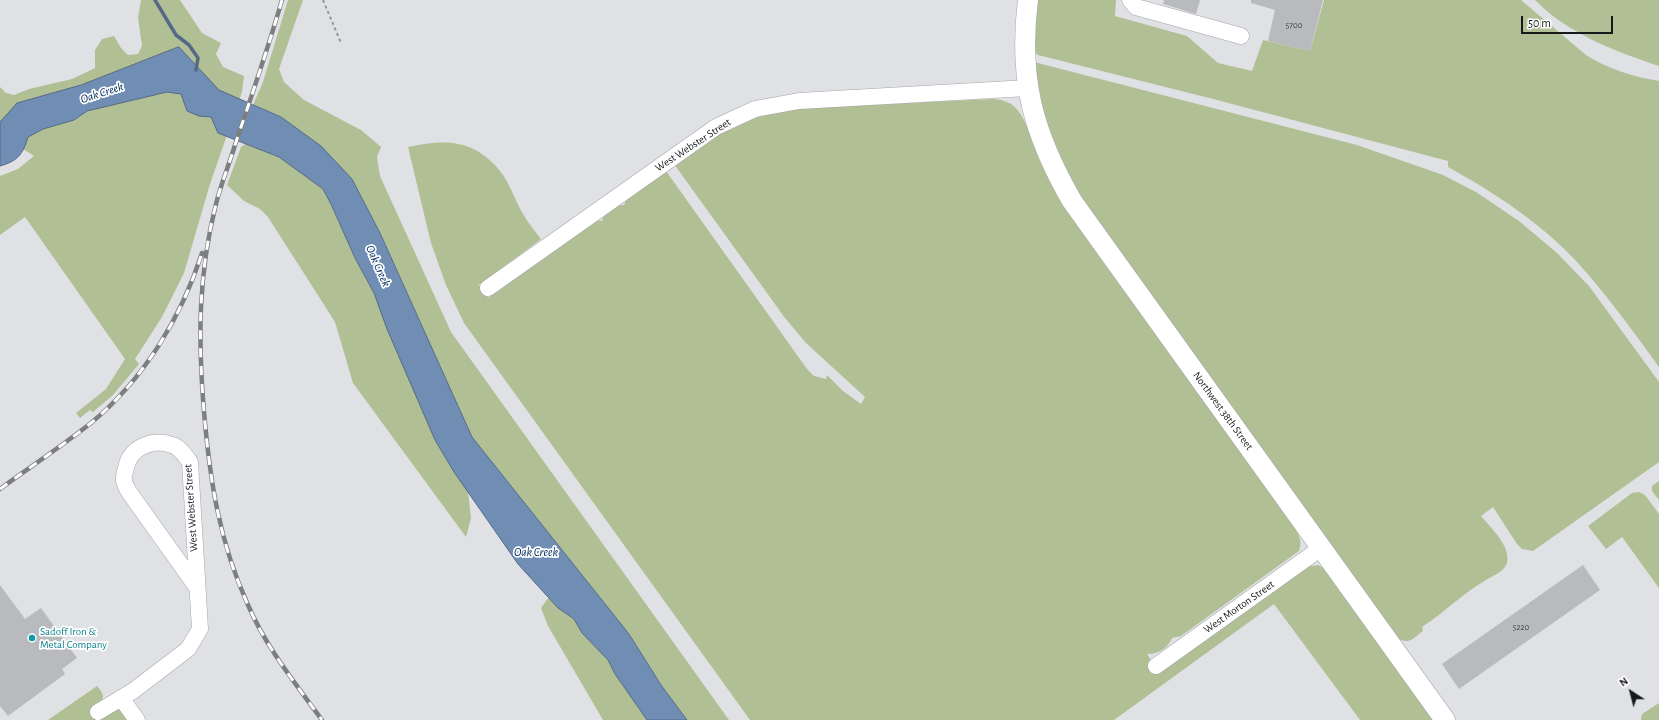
<!DOCTYPE html>
<html>
<head>
<meta charset="utf-8">
<style>
	body { margin:0 }
	#map { position:relative; width:1659px; height:720px; overflow:hidden; background:#e0e1e5; font-family:"Alegreya Sans",sans-serif }
	canvas { display:block }
	.north { position:absolute; left:1611px; top:672px; width:40px; height:40px; -webkit-text-stroke:3px #fff; paint-order:stroke; rotate:324deg; font-size:11px; font-weight:700; line-height:16px; text-align:center; color:#171819 }
	.north::after { content:''; display:block; margin:auto; width:14px; height:18px; background:#171819; clip-path:polygon(50% 0,100% 100%,50% 72%,0 100%) }
	.scale { position:absolute; left:1521px; top:16px; width:92px; height:18px; box-sizing:border-box; border:2px solid #171819; border-top:0; padding-left:5px; font-size:12px; line-height:14px; white-space:nowrap; color:#171819; -webkit-text-stroke:3px #fff; paint-order:stroke }
</style>
</head>
<body>
<div id="map">
<canvas width="1659" height="720"></canvas>
<div class="north">N</div>
<div class="scale">50 m</div>
</div>
<script>
const c = document.querySelector('canvas').getContext('2d');
c.lineJoin = 'round';
function fillPath(path, color) {
  c.fillStyle = color;
  c.fill(path, 'evenodd');
}
function trace(path, color, width, dash) {
  c.strokeStyle = color;
  c.lineWidth = width;
  c.lineCap = dash ? 'butt' : 'round';
  c.setLineDash(dash || []);
  c.stroke(path);
}
function label(font, color, halo, rows, align = 'center') {
  c.font = font + ' "Alegreya Sans",sans-serif';
  c.lineWidth = 3.5;
  c.setLineDash([]);
  c.textBaseline = 'middle';
  c.strokeStyle = halo;
  c.fillStyle = color;
  for (const [text, x, y, turn = 0] of rows) {
    c.save();
    c.translate(x, y);
    c.rotate((+turn || 0) * Math.PI / 180);
    c.textAlign = isNaN(turn) ? turn : align;
    if (halo) c.strokeText(text, 0, 0);
    c.fillText(text, 0, 0);
    c.restore();
  }
}
fillPath(new Path2D(`
	M 141,0 L 180,0 L 202,33 L 221,43 L 216,54 L 223,67 L 244,76 L 242,92 L 210,184 L 184,273 L 162,317 L 135,359 L 139,364 L 113,395 L 93,412 L 90,410 L 80,418 L 76,413 L 106,389 L 125,359 L 25,217 L 0,235 L 0,176 L 18,169 L 34,156 L 0,134 L 0,87 L 6,93 L 14,95 L 29,89 L 72,79 L 95,68 L 95,50 L 102,39 L 114,36 L 121,48 L 128,55 L 138,54 L 142,46 L 138,18 Z
	M 288,0 L 303,0 L 279,69 L 284,82 L 304,100 L 361,130 L 381,147 L 377,157 L 380,176 L 451,332 L 729,720 L 687,720 L 661,685 L 629,634 L 472,437 L 380,233 L 352,179 L 281,117 L 253,105 L 263,82 Z
	M 1036,0 L 1116,0 L 1115,16 L 1187,36 L 1218,63 L 1252,71 L 1263,40 L 1310,51 L 1324,0 L 1521,0 L 1586,55 C 1608,69 1634,77 1659,81 L 1659,367 C 1633,331 1607,295 1577,262 C 1541,223 1495,193 1448,167 L 1448,161 L 1217,100 L 1038,55 L 1033,50 Z
	M 1535,0 L 1659,0 L 1659,66 C 1615,51 1568,34 1535,0 Z
	M 1030,61 L 1357,145 L 1443,175 L 1476,192 L 1519,221 L 1557,253 L 1589,286 L 1659,382 L 1659,462 L 1533,551 L 1522,549 L 1517,544 L 1493,507 L 1481,516 C 1491,528 1511,546 1507,563 C 1504,572 1494,575 1486,580 C 1463,593 1445,612 1422,627 L 1423,631 C 1411,640 1409,645 1395,637 L 1088,214 L 1055,156 Z
	M 993,99 C 1004,100 1012,102 1019,112 C 1030,127 1034,148 1042,166 C 1055,194 1073,219 1090,244 L 1294,526 C 1298,534 1303,541 1299,551 L 1181,636 L 1172,638 C 1168,648 1159,654 1147,654 L 1157,670 L 1306,567 L 1318,565 L 1325,569 L 1433,720 L 1360,720 L 1274,604 L 1114,720 L 750,720 L 464,323 L 446,285 L 431,243 L 408,147 C 445,139 474,139 500,171 C 510,183 515,201 523,214 C 528,223 535,231 541,239 L 479,285 L 488,298 L 597,220 L 602,221 L 604,215 L 618,205 L 624,205 L 626,200 L 666,171 L 807,369 L 814,376 L 826,379 L 827,375 L 843,391 L 861,404 L 865,397 L 806,343 L 785,318 L 674,164 L 706,141 L 730,127 L 779,110 L 818,107 Z
	M 247,143 L 279,157 L 298,170 L 323,189 L 331,204 L 355,258 L 374,293 L 435,440 L 468,491 L 471,518 L 466,537 L 353,383 L 335,322 L 268,217 L 260,209 L 244,201 L 227,185 L 241,147 Z
	M 1659,481 L 1659,500 L 1652,491 L 1652,486 Z
	M 1639,492 L 1645,495 L 1659,514 L 1659,588 L 1622,537 L 1606,549 L 1588,526 L 1632,493 Z
	M 549,597 L 558,608 L 574,619 L 582,633 L 608,660 L 615,674 L 647,720 L 603,720 L 548,626 L 541,608 Z
	M 97,686 C 108,699 103,700 90,709 L 94,715 L 121,698 L 137,720 L 48,720 Z
	M 1659,703 L 1659,720 L 1641,720 L 1642,714 Z`), '#b1bf94');
const water = new Path2D(`
	M 179,47 L 219,90 L 281,117 L 321,146 L 352,179 L 380,233 L 472,437 L 629,634 L 661,685 L 687,720 L 647,720 L 615,674 L 608,660 L 582,633 L 574,619 L 558,608 L 518,564 L 454,472 L 435,440 L 387,329 L 374,293 L 355,258 L 331,204 L 323,189 L 279,157 L 218,133 L 211,117 L 199,116 L 187,111 L 181,94 L 167,92 L 87,111 L 74,120 L 43,129 L 28,137 C 23,154 18,161 0,166 L 0,122 L 17,103 L 81,85 Z`);
fillPath(water, '#708db4');
trace(water, '#556a86', 1);
trace(new Path2D(`
	M 155,0 L 176,35 L 189,45 L 198,58 L 196,70`), '#556a86', 3.5);
fillPath(new Path2D(`
	M 1164,0 L 1200,0 L 1196,14 L 1163,4 Z
	M 1251,0 L 1323,0 L 1310,51 L 1268,41 L 1275,10 L 1251,3 Z
	M 1583,565 L 1600,590 L 1459,689 L 1442,664 Z
	M 0,585 L 25,619 L 41,608 L 77,658 L 62,669 L 65,674 L 8,716 L 0,706 Z`), '#b9babe');
const minor = new Path2D(`
	M 1130,0 L 1136,7 L 1241,36
	M 488,288 L 716,127 L 755,109 L 799,101 L 1028,88
	M 1156,666 L 1321,548
	M 121,698 L 137,720
	M 98,712 L 133,691 L 188,649 L 200,629 L 190,462 C 185,456 180,447 172,445 C 153,438 130,447 126,468 C 125,472 123,477 124,480 C 124,484 127,488 129,492 L 196,586`);
const major = new Path2D(`
	M 1028,0 C 1018,79 1033,133 1072,201 L 1445,720`);
trace(minor, '#a5a6aa', 17);
trace(major, '#a5a6aa', 21);
trace(new Path2D(`
	M 323,0 L 341,43`), '#949598', 2, [3, 3]);
trace(minor, '#fff', 16);
trace(major, '#fff', 20);
const rail = new Path2D(`
	M 282,0 C 268,49 251,97 235,145 C 229,165 221,184 216,204 C 198,275 198,340 204,412 C 210,481 219,541 248,605 C 266,647 295,683 322,720
	M 0,489 C 30,467 62,446 91,423 C 144,379 181,318 202,253`);
trace(rail, '#7d7e80', 4.5);
trace(rail, '#fff', 3, [9]);
for (const [x, y, r, color] of [
	[32,638,4,"#0f9aa8"]
]) {
  const dot = new Path2D();
  dot.arc(x, y, r, 0, 2 * Math.PI);
  c.fillStyle = color;
  c.fill(dot);
  trace(dot, '#fff', 1.5);
}
label('9px', '#404042', null, [
	["5700",1294,25],
	["5220",1521,627]
]);
label('11px', '#171819', '#fff', [
	["West Webster Street",693,145,-33],
	["Northwest 38th Street",1223,411,54],
	["West Webster Street",191,508,-94],
	["West Morton Street",1239,607,-35]
]);
label('11px', '#0d838f', '#fff', [
	["Sadoff Iron &",40,632],
	["Metal Company",40,645]
], 'left');
label('italic 12px', '#052f60', '#fff', [
	["Oak Creek",102,93,-18],
	["Oak Creek",378,266,66],
	["Oak Creek",536,552]
]);
</script>
</body>
</html>
